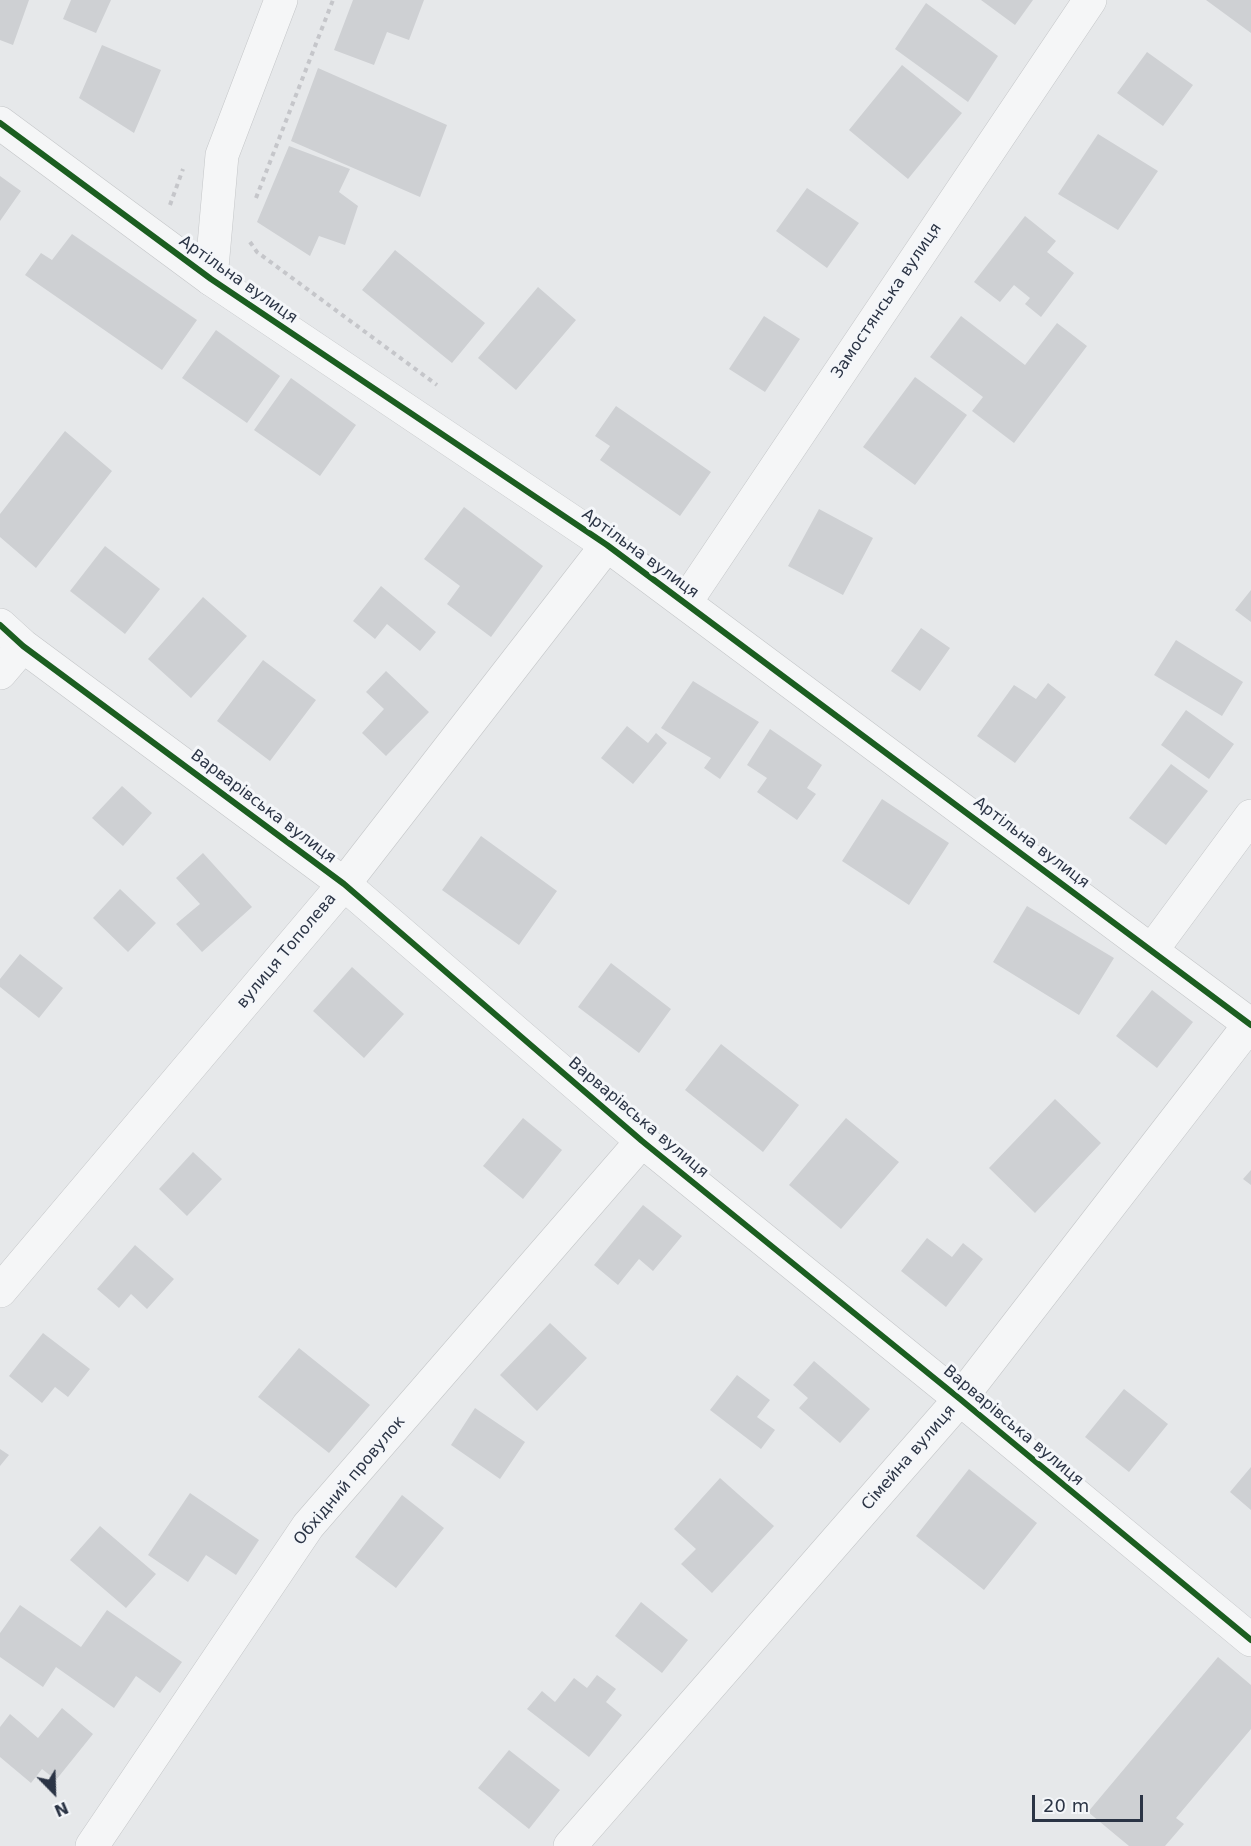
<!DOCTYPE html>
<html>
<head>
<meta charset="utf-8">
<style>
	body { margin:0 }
	#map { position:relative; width:1251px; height:1846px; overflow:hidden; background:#e6e8ea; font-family:"DejaVu Sans",sans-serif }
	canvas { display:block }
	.north { position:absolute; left:24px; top:1762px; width:60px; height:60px; -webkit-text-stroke:4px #f4f6f9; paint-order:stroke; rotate:157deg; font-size:16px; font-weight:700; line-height:24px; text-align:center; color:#2b3445 }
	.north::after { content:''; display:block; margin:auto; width:21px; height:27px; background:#2b3445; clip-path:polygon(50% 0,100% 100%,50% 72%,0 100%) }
	.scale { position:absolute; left:1032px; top:1795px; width:111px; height:27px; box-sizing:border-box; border:3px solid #2b3445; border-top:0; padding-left:8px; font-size:18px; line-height:21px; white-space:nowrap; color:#2b3445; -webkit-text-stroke:4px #f4f6f9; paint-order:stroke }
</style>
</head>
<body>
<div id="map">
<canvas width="1251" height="1846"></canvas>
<div class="north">N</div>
<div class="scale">20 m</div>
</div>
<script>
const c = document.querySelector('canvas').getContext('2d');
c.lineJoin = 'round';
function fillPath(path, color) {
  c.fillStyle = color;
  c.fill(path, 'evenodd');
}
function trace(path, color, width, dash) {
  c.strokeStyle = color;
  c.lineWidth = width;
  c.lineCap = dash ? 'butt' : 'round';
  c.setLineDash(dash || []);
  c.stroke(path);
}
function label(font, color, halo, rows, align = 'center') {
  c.font = font + ' "DejaVu Sans",sans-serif';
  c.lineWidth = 6;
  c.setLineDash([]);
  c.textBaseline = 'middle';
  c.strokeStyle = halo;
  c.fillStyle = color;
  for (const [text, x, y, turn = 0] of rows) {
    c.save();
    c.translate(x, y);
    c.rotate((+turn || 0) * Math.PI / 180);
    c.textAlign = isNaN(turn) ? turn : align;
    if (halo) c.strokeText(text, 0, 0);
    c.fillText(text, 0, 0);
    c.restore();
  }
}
fillPath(new Path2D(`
	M 0,0 L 29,0 L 13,45 L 0,40 Z
	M 71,0 L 111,0 L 96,33 L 63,19 Z
	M 353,0 L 424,0 L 409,40 L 387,32 L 374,65 L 334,50 Z
	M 981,0 L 1033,0 L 1015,25 Z
	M 1206,0 L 1251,0 L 1251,33 Z
	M 926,3 L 998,56 L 968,102 L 895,49 Z
	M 102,45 L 161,70 L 134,133 L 79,98 Z
	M 1147,52 L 1193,85 L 1163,126 L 1117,93 Z
	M 902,65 L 962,113 L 908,179 L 849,130 Z
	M 318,68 L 447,125 L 420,197 L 291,141 Z
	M 1098,134 L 1158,171 L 1118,230 L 1058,194 Z
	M 289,146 L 350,169 L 339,192 L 358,206 L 345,245 L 319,236 L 310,256 L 257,222 Z
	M 0,176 L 21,191 L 0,221 Z
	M 807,188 L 859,223 L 827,268 L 776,231 Z
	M 1025,216 L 1056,241 L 1047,252 L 1074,273 L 1041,317 L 1025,304 L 1030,298 L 1014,285 L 1000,302 L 974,282 Z
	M 72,234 L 197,320 L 162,370 L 25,275 L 41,253 L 52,260 Z
	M 395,250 L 485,323 L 452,363 L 362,290 Z
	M 538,287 L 576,320 L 516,390 L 478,358 Z
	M 764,316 L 800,339 L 765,392 L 729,369 Z
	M 961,316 L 1025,365 L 1057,323 L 1087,346 L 1014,443 L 972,411 L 983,397 L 930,357 Z
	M 216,330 L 280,376 L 247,423 L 182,378 Z
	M 915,377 L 967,415 L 915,485 L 863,447 Z
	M 291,378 L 356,425 L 320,476 L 254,430 Z
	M 616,406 L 711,472 L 680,516 L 600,460 L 610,446 L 595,436 Z
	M 65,431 L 112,471 L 36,568 L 0,537 L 0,514 Z
	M 464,507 L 543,566 L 491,637 L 447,604 L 460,586 L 424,559 Z
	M 819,509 L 873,538 L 843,595 L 788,566 Z
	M 105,546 L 160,589 L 125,634 L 70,591 Z
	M 381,586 L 436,632 L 420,651 L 387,624 L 375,639 L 353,621 Z
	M 1251,590 L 1251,622 L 1235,610 Z
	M 203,597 L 247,636 L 191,698 L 148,659 Z
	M 921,628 L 950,648 L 920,691 L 891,671 Z
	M 1176,640 L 1243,682 L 1222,716 L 1154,675 Z
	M 263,660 L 316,700 L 270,761 L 217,721 Z
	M 386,671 L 429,712 L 386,756 L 362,733 L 384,709 L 366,692 Z
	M 693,681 L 759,722 L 720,779 L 704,768 L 711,758 L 661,728 Z
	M 1048,683 L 1066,697 L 1015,763 L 977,736 L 1014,685 L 1036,699 Z
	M 1186,710 L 1234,744 L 1209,779 L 1161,745 Z
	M 627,726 L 648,743 L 656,733 L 667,743 L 633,784 L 601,758 Z
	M 770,729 L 822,765 L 807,788 L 816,794 L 797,820 L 757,792 L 767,778 L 747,765 Z
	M 1171,764 L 1208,791 L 1166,845 L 1129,818 Z
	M 122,786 L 152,813 L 123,846 L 92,818 Z
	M 882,799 L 949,843 L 909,905 L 842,861 Z
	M 481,836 L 557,891 L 519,945 L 442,890 Z
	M 203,853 L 252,907 L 202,952 L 176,924 L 200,904 L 176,878 Z
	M 120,889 L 156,923 L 128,952 L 93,918 Z
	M 1027,906 L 1114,958 L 1079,1015 L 993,962 Z
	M 20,954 L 63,988 L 39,1018 L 0,987 L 0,979 Z
	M 611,963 L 671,1009 L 639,1053 L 578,1007 Z
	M 352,967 L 404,1014 L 364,1058 L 313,1011 Z
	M 1152,990 L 1193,1022 L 1157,1068 L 1116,1036 Z
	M 721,1044 L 799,1105 L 763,1152 L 685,1090 Z
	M 1055,1099 L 1101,1143 L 1035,1213 L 989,1168 Z
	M 523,1118 L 562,1150 L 523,1199 L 483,1166 Z
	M 846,1118 L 899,1162 L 841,1229 L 789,1185 Z
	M 193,1152 L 222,1179 L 187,1216 L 159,1189 Z
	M 1251,1170 L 1251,1185 L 1243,1179 Z
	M 643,1205 L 682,1236 L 653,1271 L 639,1259 L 618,1285 L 594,1265 Z
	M 927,1238 L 952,1257 L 963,1243 L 983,1259 L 946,1307 L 901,1271 Z
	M 135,1245 L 174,1279 L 147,1309 L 131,1294 L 119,1308 L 97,1289 Z
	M 550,1323 L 587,1358 L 537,1411 L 500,1375 Z
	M 43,1333 L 90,1369 L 68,1397 L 55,1387 L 42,1403 L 9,1376 Z
	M 299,1348 L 370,1405 L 329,1453 L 258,1397 Z
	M 814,1361 L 870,1409 L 840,1443 L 799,1408 L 808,1398 L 793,1385 Z
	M 737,1375 L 770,1400 L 757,1417 L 775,1430 L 761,1449 L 710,1410 Z
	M 1124,1389 L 1168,1424 L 1129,1472 L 1085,1437 Z
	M 475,1408 L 525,1442 L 500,1479 L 451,1445 Z
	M 0,1449 L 9,1455 L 0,1466 Z
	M 1251,1467 L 1251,1510 L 1230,1492 Z
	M 969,1469 L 1037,1523 L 984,1590 L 916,1536 Z
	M 720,1478 L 774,1526 L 712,1593 L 681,1564 L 696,1549 L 674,1529 Z
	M 190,1493 L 259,1540 L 236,1575 L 206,1555 L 188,1582 L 148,1555 Z
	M 402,1495 L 444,1528 L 396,1588 L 355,1557 Z
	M 100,1526 L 156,1574 L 126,1608 L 70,1560 Z
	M 641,1602 L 688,1640 L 662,1673 L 615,1636 Z
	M 20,1605 L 81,1647 L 107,1610 L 182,1662 L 160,1693 L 136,1676 L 114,1708 L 56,1667 L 43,1687 L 0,1657 L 0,1633 Z
	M 1218,1657 L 1251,1685 L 1251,1729 L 1176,1818 L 1184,1824 L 1165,1846 L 1129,1846 L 1088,1812 Z
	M 597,1675 L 616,1689 L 606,1702 L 622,1715 L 589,1757 L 527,1709 L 542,1691 L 555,1702 L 574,1678 L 587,1688 Z
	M 62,1708 L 93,1734 L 56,1780 L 42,1769 L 31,1783 L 0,1757 L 0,1727 L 10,1714 L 38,1738 Z
	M 509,1750 L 560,1790 L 529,1829 L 478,1788 Z`), '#ced0d3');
const minor = new Path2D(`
	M 0,123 L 211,279
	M 607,545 L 1251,1025
	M 685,603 L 1090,0
	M 0,625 L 23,646 L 344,884 L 642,1141 L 960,1399 L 1251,1640
	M 0,673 L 23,646
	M 1152,950 L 1251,816
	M 92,1846 L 308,1526 L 642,1141
	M 570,1846 L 960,1399 L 1250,1024`);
const tertiary = new Path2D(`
	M 0,1291 L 344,884 L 607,545 L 211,279 L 222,155 L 281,0`);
trace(minor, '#c4c6c8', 34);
trace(tertiary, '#c4c6c8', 34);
trace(new Path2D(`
	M 256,198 L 333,0
	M 170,205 L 183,169
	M 250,242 L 257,252 L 437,385`), '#c5c6ca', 4, [4.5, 4.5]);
trace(minor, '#f5f6f7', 33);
trace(tertiary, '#f5f6f7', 33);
trace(new Path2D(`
	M 0,123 L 211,279 L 607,545 L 1251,1025
	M 0,625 L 23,646 L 344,884 L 642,1141 L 960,1399 L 1251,1640`), '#1b5e20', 6);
label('16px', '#2b3445', '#f4f6f9', [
	["Артільна вулиця",238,280,35],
	["Замостянська вулиця",887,301,-56],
	["Артільна вулиця",640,554,36],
	["Варварівська вулиця",263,807,37],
	["Артільна вулиця",1031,843,37],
	["вулиця Тополева",287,951,-50],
	["Варварівська вулиця",638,1118,40],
	["Варварівська вулиця",1013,1426,40],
	["Сімейна вулиця",909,1458,-49],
	["Обхідний провулок",350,1481,-50]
]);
</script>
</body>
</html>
